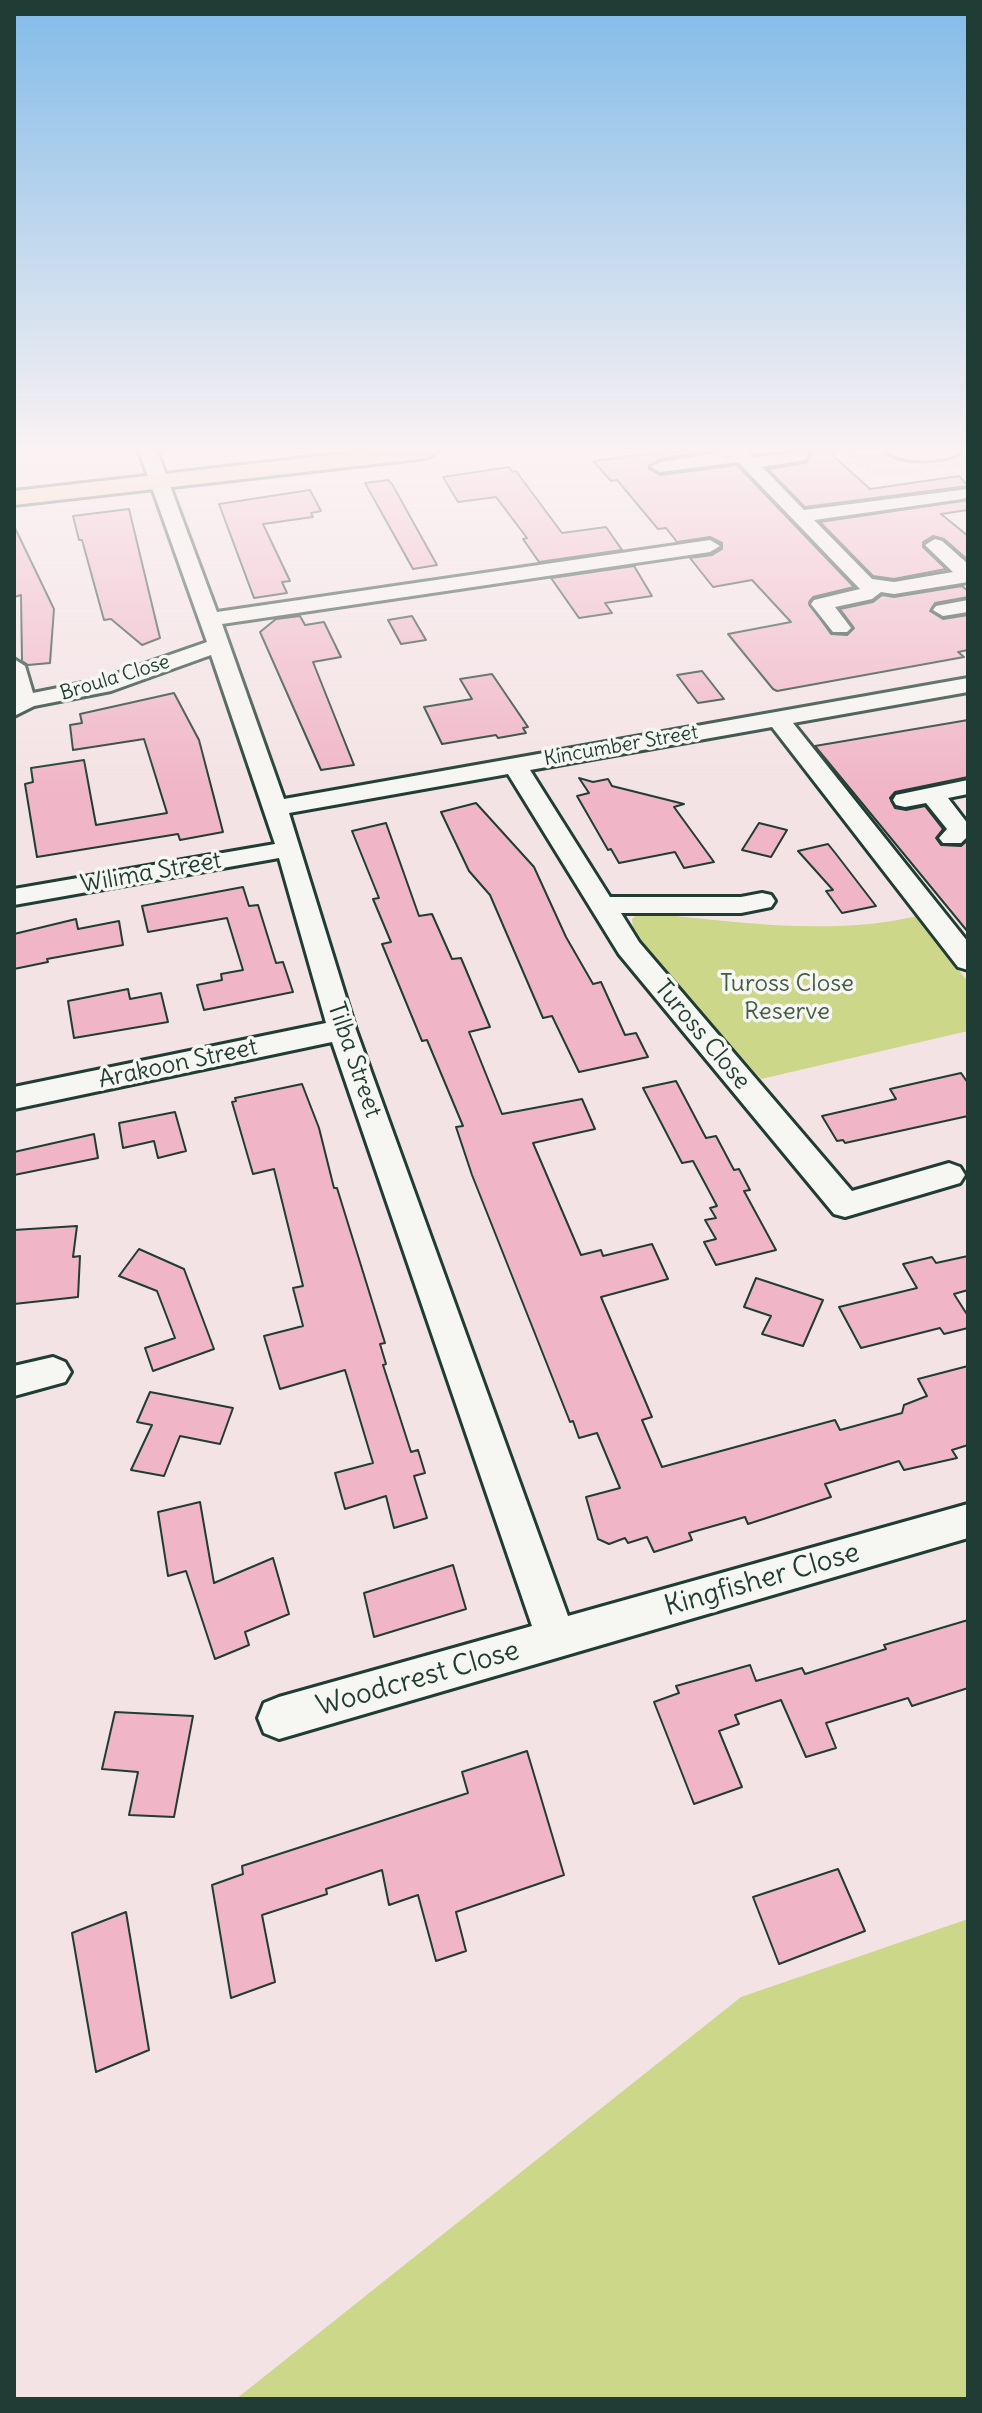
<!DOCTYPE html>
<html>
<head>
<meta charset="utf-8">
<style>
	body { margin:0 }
	#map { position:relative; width:982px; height:2413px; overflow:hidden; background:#f4e3e5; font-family:Delius,sans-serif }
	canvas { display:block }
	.frame { position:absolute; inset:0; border:16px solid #1f3d34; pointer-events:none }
</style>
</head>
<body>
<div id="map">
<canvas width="982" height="2413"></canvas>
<div class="frame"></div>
</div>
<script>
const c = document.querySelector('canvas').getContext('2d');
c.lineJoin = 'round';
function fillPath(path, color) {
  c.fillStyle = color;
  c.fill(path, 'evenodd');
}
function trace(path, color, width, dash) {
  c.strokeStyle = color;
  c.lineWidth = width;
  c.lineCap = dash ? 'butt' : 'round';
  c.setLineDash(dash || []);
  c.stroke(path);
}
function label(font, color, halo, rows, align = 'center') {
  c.font = font + ' Delius,sans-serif';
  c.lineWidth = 7;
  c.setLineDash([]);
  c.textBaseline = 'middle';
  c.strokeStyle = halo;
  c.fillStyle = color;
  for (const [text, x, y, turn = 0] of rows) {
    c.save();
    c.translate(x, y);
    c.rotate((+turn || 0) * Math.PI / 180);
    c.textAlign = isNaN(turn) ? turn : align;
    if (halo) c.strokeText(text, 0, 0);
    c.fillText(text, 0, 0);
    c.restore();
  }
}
fillPath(new Path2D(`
	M 843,451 L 968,451 L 968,465 L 887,478 L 867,473 Z`), '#f3d6dc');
fillPath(new Path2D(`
	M 640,912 C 725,921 833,937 917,916 L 968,982 L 968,1031 L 761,1079 L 634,937 L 632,919 Z
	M 968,1919 L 968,2399 L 236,2399 L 741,1997 Z`), '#ccd78a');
const building = new Path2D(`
	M 670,451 L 708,451 L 660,459 L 648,468 L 660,475 L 737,465 L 854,587 L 813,597 L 809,602 L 831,634 L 847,635 L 854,628 L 840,609 L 873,602 L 882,595 L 894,597 L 962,586 L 968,591 L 968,597 L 935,603 L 930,611 L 943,619 L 968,615 L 968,650 L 958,652 L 964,657 L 777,691 L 773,689 L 728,634 L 791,622 L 752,580 L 713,587 L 690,558 L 712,555 L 722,549 L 722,543 L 710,537 L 677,542 L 666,528 L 658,529 L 617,480 L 611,481 L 593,461 Z
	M 808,451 L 828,451 L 870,489 L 959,476 L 968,486 L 805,507 L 768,469 L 805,463 L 811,456 Z
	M 509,467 L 512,472 L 516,471 L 562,533 L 606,527 L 622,550 L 539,562 L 523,539 L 527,538 L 496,497 L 458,502 L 443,477 Z
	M 388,480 L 392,484 L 437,565 L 413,569 L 365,483 Z
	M 310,490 L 321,511 L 311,513 L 313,517 L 263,524 L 290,581 L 282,582 L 287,593 L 254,598 L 219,504 Z
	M 968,500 L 968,510 L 941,514 L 968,536 L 968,560 L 944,539 L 933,536 L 923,542 L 923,547 L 946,569 L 894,579 L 873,576 L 820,522 Z
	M 129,509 L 160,638 L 142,645 L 111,619 L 104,620 L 82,540 L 79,540 L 73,516 Z
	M 14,526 L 54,609 L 50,663 L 28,665 L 22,661 L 21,595 L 14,597 Z
	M 634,566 L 652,596 L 605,603 L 612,613 L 579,618 L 551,578 Z
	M 300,616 L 305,625 L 324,622 L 341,657 L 313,662 L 354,765 L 321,770 L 260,632 L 276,619 Z
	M 412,616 L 426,640 L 401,644 L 388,620 Z
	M 702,671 L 724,699 L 698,703 L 677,675 Z
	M 492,674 L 528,727 L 523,728 L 526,733 L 498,738 L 496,735 L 442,744 L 424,707 L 472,699 L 460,679 Z
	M 174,693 L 199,740 L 223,832 L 180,840 L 178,834 L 37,857 L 25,784 L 33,782 L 31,768 L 84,760 L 96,825 L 167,813 L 144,739 L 73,750 L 70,725 L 82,723 L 80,714 Z
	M 968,720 L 968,777 L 895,792 L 890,798 L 895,808 L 906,810 L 925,806 L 943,829 L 936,838 L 941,845 L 961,846 L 968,840 L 968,932 L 815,746 Z
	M 579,778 L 593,782 L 608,779 L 612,786 L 684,804 L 674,807 L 714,862 L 684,868 L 675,852 L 619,863 L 611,849 L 608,850 L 577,796 L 589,793 Z
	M 476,803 L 534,867 L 566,937 L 593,984 L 601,982 L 625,1035 L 636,1033 L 648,1057 L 579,1072 L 552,1016 L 543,1018 L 490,895 L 469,871 L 441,812 Z
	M 386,823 L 419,916 L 432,914 L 452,959 L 461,958 L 490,1027 L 469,1032 L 502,1114 L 582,1099 L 595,1129 L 533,1143 L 581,1255 L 601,1250 L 603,1256 L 652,1244 L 668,1279 L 601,1297 L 652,1417 L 642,1420 L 662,1467 L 835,1420 L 840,1430 L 902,1413 L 904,1405 L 927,1396 L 918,1379 L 968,1366 L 968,1445 L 952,1450 L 957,1458 L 904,1470 L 899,1461 L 825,1484 L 831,1497 L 748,1524 L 745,1517 L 689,1533 L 692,1540 L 654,1552 L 647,1537 L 628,1543 L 625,1538 L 609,1544 L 598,1539 L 586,1497 L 620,1488 L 597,1433 L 579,1438 L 573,1421 L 570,1422 L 472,1175 L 456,1127 L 463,1126 L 427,1040 L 422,1041 L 382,944 L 391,942 L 373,899 L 379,898 L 352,831 Z
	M 759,823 L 787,830 L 771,857 L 742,850 Z
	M 828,844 L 836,854 L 876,906 L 842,913 L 826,891 L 833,890 L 798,851 Z
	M 243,887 L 249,906 L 258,905 L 276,963 L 283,962 L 293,992 L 204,1010 L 197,985 L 222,980 L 221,974 L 243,970 L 227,918 L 148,932 L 142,906 Z
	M 76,919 L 78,929 L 119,921 L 123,945 L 47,959 L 48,962 L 14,969 L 14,934 Z
	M 128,989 L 130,999 L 161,993 L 168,1022 L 74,1038 L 68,1001 Z
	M 961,1073 L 968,1083 L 968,1116 L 845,1143 L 843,1140 L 837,1141 L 822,1116 L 896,1099 L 890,1089 Z
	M 676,1081 L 706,1138 L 716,1136 L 734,1170 L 739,1169 L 750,1190 L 744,1191 L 776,1250 L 716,1265 L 704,1242 L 716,1239 L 705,1220 L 716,1218 L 710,1208 L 717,1206 L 693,1161 L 682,1163 L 643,1088 Z
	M 302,1084 L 319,1128 L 334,1188 L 337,1188 L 385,1343 L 380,1344 L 386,1364 L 383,1365 L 411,1452 L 418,1450 L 425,1473 L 414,1476 L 427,1518 L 394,1528 L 386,1496 L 345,1509 L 335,1473 L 373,1463 L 345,1370 L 280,1389 L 264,1336 L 303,1326 L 293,1288 L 303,1286 L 274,1169 L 253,1174 L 232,1102 L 236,1101 L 235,1098 Z
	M 175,1112 L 186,1151 L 158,1158 L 154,1141 L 123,1148 L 119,1123 Z
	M 94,1134 L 98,1158 L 14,1175 L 14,1152 Z
	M 77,1226 L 73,1257 L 80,1256 L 78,1297 L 14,1304 L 14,1230 Z
	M 139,1249 L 184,1269 L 214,1349 L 153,1371 L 145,1348 L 175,1338 L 157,1291 L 119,1276 Z
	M 968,1256 L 968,1290 L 954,1294 L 968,1316 L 968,1328 L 944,1334 L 940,1328 L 861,1348 L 839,1307 L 917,1288 L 903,1264 L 932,1257 L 936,1263 Z
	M 756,1278 L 823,1300 L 803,1346 L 762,1334 L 771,1316 L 744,1307 Z
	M 150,1392 L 233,1408 L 220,1444 L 180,1436 L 164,1476 L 131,1470 L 152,1425 L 137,1422 Z
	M 200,1502 L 214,1583 L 273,1558 L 289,1614 L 245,1632 L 249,1645 L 215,1659 L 186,1571 L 168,1576 L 158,1512 Z
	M 453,1565 L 466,1609 L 374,1637 L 364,1593 Z
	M 968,1620 L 968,1688 L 912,1706 L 908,1698 L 826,1723 L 836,1748 L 806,1757 L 781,1700 L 735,1715 L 739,1724 L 719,1731 L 742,1787 L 694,1804 L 654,1702 L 679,1693 L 676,1686 L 750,1665 L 756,1681 L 802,1668 L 805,1674 L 886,1649 L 884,1645 Z
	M 115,1712 L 193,1716 L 174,1817 L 129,1815 L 138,1772 L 102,1769 Z
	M 527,1751 L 564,1875 L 456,1912 L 466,1951 L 436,1961 L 418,1895 L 389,1905 L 382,1870 L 326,1889 L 327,1894 L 262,1915 L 275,1982 L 231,1998 L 212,1885 L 243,1874 L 242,1866 L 468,1793 L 462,1772 Z
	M 838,1869 L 865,1931 L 779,1964 L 753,1897 Z
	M 126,1912 L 149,2050 L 96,2072 L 72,1933 Z`);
fillPath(building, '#f0b6c7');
trace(building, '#1f3d34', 2);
const minor = new Path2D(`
	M 139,451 L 157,451 L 217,612 L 710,540 L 720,546 L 710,552 L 222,624 L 284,799 L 968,678 L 968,692 L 793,723 L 968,942 L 968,970 L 958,967 L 772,727 L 530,770 L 610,897 L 741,897 L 762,893 L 771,895 L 775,901 L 771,907 L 741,913 L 621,913 L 639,942 L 852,1191 L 949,1163 L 960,1167 L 965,1175 L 960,1183 L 845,1217 L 834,1214 L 619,954 L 508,774 L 289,813 L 356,1030 L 568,1616 L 968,1504 L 968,1538 L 279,1739 L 264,1733 L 258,1718 L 264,1703 L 279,1697 L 532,1626 L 332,1042 L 14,1109 L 14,1087 L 326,1023 L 279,858 L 14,905 L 14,889 L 275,844 L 211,655 L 111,691 L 34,706 L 14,716 L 14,659 L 25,666 L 33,693 L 98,680 L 207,642 Z
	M 728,451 L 747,451 L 753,457 L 805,452 L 808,456 L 805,460 L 762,467 L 804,510 L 968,489 L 968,497 L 962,499 L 814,520 L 872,579 L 894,582 L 953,572 L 925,545 L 935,539 L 942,541 L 968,564 L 968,582 L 894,594 L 881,592 L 872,599 L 835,607 L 851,628 L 847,632 L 833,632 L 811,604 L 814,600 L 860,589 L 738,462 L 660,472 L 651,467 L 660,462 Z
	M 886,451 L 962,451 C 948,463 900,464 886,451 Z
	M 968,600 L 968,612 L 943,616 L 933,610 L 936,606 Z
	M 968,780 L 968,794 L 948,798 L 968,824 L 968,836 L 961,843 L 943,843 L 939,838 L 947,829 L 926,803 L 905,807 L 896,805 L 893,800 L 896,795 Z
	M 53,1357 L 65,1362 L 71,1372 L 65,1382 L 14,1396 L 14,1366 Z`);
const major = new Path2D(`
	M 366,451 L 438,451 L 427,458 L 14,505 L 14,491 Z`);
trace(minor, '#1f3d34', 6);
trace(major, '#1f3d34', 6);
fillPath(minor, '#f6f6f2');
fillPath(major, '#f9deab');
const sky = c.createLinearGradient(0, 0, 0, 789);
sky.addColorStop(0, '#82bbe8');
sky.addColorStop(0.57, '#faf2f3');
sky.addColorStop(1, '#faf2f300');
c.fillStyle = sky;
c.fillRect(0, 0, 982, 789);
label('20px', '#1f3d34', '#f6f6f2', [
	["Broula Close",115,678,-17],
	["Kincumber Street",621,746,-10]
]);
label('24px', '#1f3d34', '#f6f6f2', [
	["Wilima Street",151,873,-10],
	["Tuross Close",702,1035,50],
	["Tilba Street",354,1060,71],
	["Arakoon Street",178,1064,-12]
]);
label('24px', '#425c45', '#f6f6f2', [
	["Tuross Close",787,984],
	["Reserve",787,1012]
]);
label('28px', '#1f3d34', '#f6f6f2', [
	["Kingfisher Close",762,1580,-16],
	["Woodcrest Close",418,1679,-16]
]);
</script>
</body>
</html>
